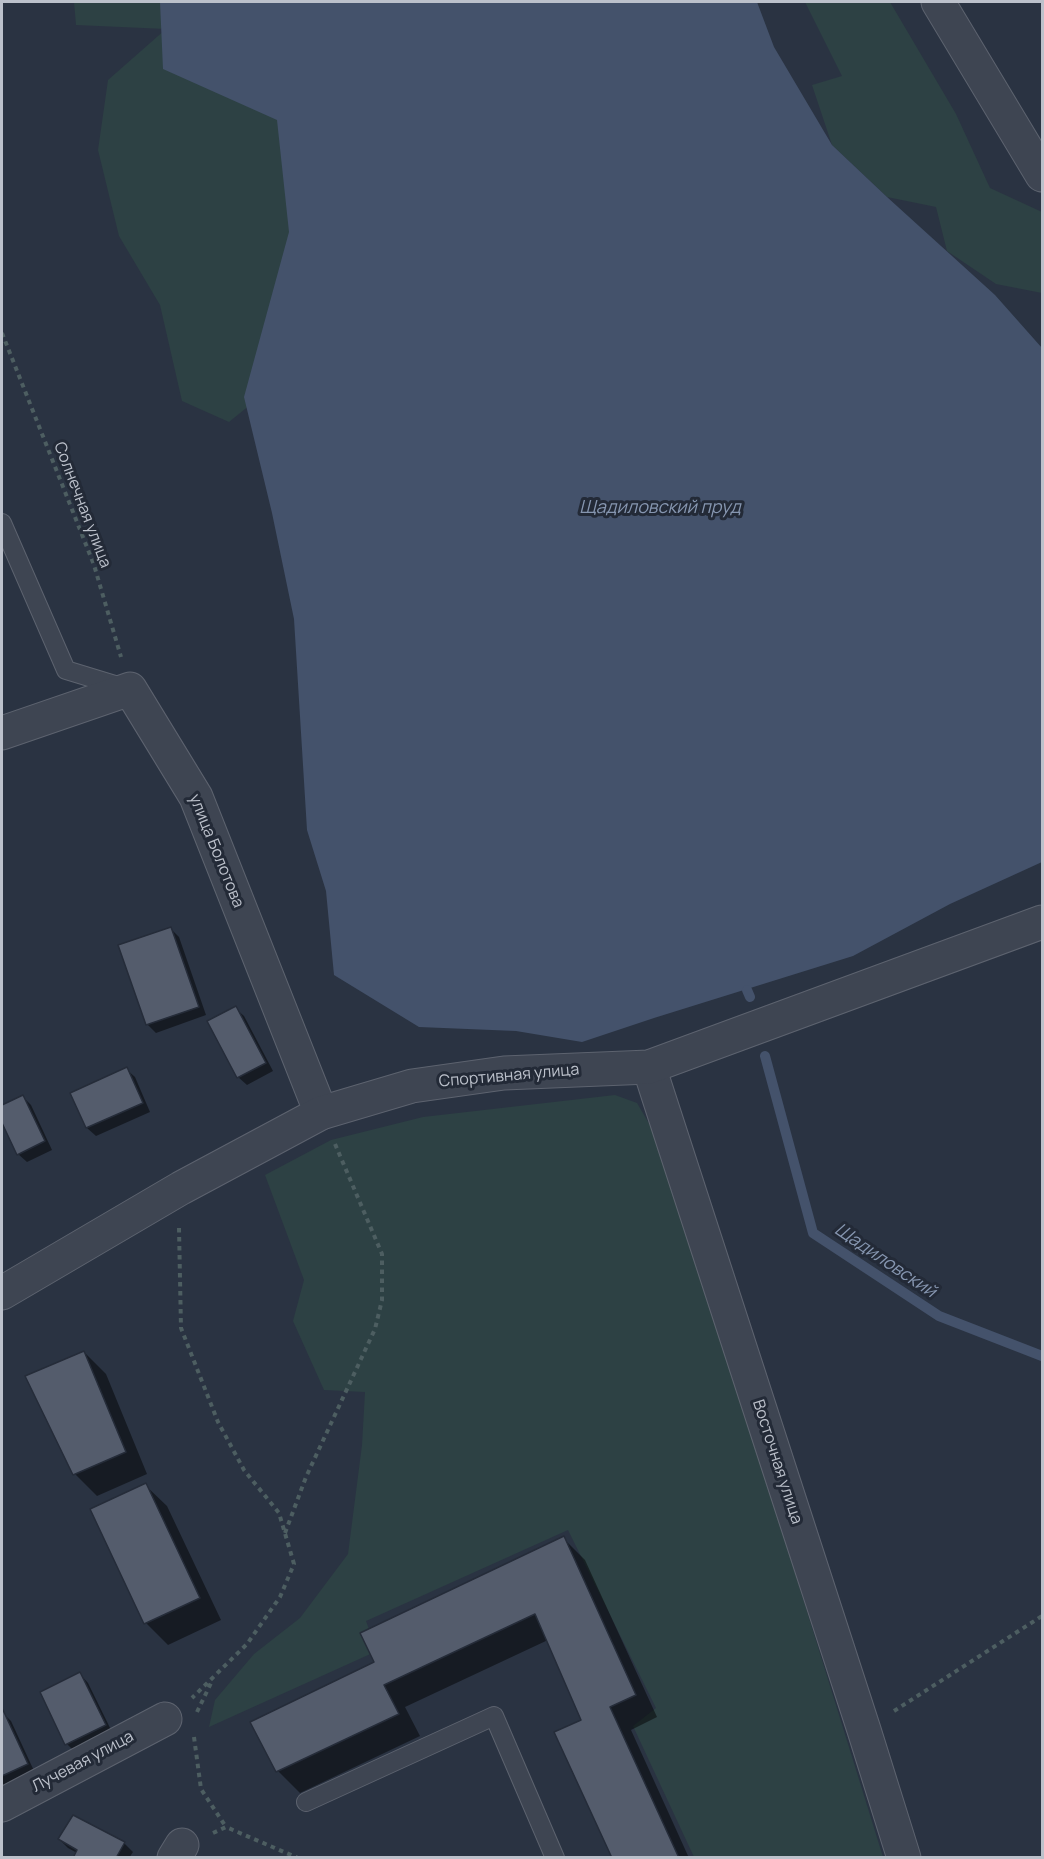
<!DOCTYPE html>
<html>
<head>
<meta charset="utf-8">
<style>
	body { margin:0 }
	#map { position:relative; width:1044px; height:1859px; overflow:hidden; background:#2a3342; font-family:Manrope,sans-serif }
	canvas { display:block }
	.frame { position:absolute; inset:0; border:3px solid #bcc1cb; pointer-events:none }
</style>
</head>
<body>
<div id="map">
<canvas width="1044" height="1859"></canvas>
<div class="frame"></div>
</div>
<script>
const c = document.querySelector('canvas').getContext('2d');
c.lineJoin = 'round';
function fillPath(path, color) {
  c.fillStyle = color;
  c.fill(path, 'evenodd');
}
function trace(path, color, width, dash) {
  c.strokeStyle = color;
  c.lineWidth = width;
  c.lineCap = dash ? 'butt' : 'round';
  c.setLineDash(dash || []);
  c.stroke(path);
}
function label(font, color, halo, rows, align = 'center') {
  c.font = font + ' Manrope,sans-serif';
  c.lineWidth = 6;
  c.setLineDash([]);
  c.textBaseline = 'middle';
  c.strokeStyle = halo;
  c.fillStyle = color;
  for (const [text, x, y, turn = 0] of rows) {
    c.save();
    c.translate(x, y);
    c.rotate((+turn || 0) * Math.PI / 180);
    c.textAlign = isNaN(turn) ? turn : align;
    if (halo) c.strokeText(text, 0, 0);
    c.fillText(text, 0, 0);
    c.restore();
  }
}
fillPath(new Path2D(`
	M 74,2 L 213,2 L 278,59 L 309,357 L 229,422 L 182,401 L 160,305 L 119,236 L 98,150 L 108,80 L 166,29 L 76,25 Z
	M 805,2 L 890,2 L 956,114 L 990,188 L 1042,212 L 1042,293 L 996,284 L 947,251 L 936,207 L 887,197 L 832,145 L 812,85 L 842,76 Z
	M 615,1095 L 637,1103 L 654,1132 L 736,1382 L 883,1857 L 694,1857 L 633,1726 L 656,1708 L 568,1530 L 366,1621 L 377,1651 L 209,1727 L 215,1700 L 254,1654 L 300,1618 L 348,1554 L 362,1445 L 365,1392 L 324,1390 L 293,1321 L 304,1280 L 265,1175 L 331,1140 L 423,1117 Z`), '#2d4144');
fillPath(new Path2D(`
	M 160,2 L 757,2 L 774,47 L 832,145 L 887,197 L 995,295 L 1042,348 L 1042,862 L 950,904 L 853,956 L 654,1018 L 582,1042 L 516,1031 L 419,1027 L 334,975 L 326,891 L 307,830 L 294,619 L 272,513 L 244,397 L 289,232 L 277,120 L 163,69 Z`), '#44526b');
fillPath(new Path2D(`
	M 171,929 L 179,937 L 206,1015 L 156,1033 L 147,1024 Z
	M 235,1008 L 244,1016 L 273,1071 L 247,1085 L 238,1077 Z
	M 126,1069 L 135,1077 L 150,1112 L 96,1136 L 87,1128 L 72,1093 Z
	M 23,1097 L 31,1105 L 52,1150 L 27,1162 L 18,1154 L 2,1119 L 2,1107 Z
	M 84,1352 L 106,1374 L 147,1474 L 97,1496 L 75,1474 Z
	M 145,1485 L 167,1506 L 221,1620 L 168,1645 L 146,1623 L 92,1510 Z
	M 563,1538 L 585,1560 L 657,1717 L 631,1730 L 689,1858 L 613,1858 L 583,1720 L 548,1640 L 405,1707 L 420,1736 L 300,1793 L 278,1771 L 252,1722 L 376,1663 Z
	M 80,1674 L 88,1683 L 113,1734 L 75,1752 L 67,1744 Z
	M 2,1712 L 11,1721 L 35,1773 L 2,1788 Z
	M 59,1839 L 124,1843 L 133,1852 L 129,1858 L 75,1858 L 77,1853 L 68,1848 Z`), '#0007');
trace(new Path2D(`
	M 747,990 L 750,997
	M 765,1056 L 813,1233 L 939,1316 L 1042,1356`), '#44526b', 10);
const building = new Path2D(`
	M 171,927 L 199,1007 L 146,1025 L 118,945 Z
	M 236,1006 L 266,1063 L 237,1078 L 207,1021 Z
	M 127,1067 L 143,1103 L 86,1128 L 70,1093 Z
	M 23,1095 L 45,1141 L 17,1155 L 2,1123 L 2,1105 Z
	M 84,1351 L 126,1452 L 73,1475 L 25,1376 Z
	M 146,1483 L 200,1598 L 144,1624 L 90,1509 Z
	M 564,1536 L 636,1695 L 610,1707 L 679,1858 L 612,1858 L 554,1732 L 581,1720 L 535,1614 L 384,1685 L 399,1714 L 276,1772 L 250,1722 L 374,1662 L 360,1633 Z
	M 80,1672 L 106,1725 L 65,1745 L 40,1692 Z
	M 3,1710 L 28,1764 L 2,1776 L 2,1711 Z
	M 73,1815 L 125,1842 L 116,1858 L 73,1858 L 77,1850 L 58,1839 Z`);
fillPath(building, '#545c6c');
trace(building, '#252c39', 1.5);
const service = new Path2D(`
	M 2,523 L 66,670 L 125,688
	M 306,1802 L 494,1716 L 555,1858`);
const minor = new Path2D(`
	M 938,2 L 1042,175
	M 2,733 L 130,689 L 196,797 L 321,1113
	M 649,1067 L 864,1730 L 904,1858
	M 2,1805 L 165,1719
	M 174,1858 L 182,1845`);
const tertiary = new Path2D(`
	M 2,1293 L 181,1188 L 321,1113 L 412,1086 L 504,1073 L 649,1067 L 1042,922`);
trace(service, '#5d636f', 20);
trace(minor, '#5d636f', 35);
trace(tertiary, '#5d636f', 35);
trace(new Path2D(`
	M 2,333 L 94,565 L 121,657
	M 179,1228 L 181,1328 L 218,1422 L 244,1470 L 279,1513 L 294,1564 L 280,1597 L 247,1644 L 192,1698
	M 285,1533 L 306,1477 L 375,1329 L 382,1300 L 382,1254 L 335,1144
	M 894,1711 L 1042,1616
	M 197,1712 L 212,1681
	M 194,1737 L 201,1789 L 226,1827
	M 213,1833 L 226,1827 L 298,1858`), '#4d5e61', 4, [4.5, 4.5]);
trace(service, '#3e4552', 18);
trace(minor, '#3e4552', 33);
trace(tertiary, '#3e4552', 33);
label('16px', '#bcc1cb', '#232a37', [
	["Солнечная улица",82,505,69],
	["улица Болотова",216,851,68],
	["Спортивная улица",509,1076,-5],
	["Восточная улица",777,1462,72],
	["Лучевая улица",83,1762,-28]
]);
label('italic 18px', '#8696b0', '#232a37', [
	["Щадиловский пруд",660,508],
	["Щадиловский",885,1261,34]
]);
</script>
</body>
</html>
